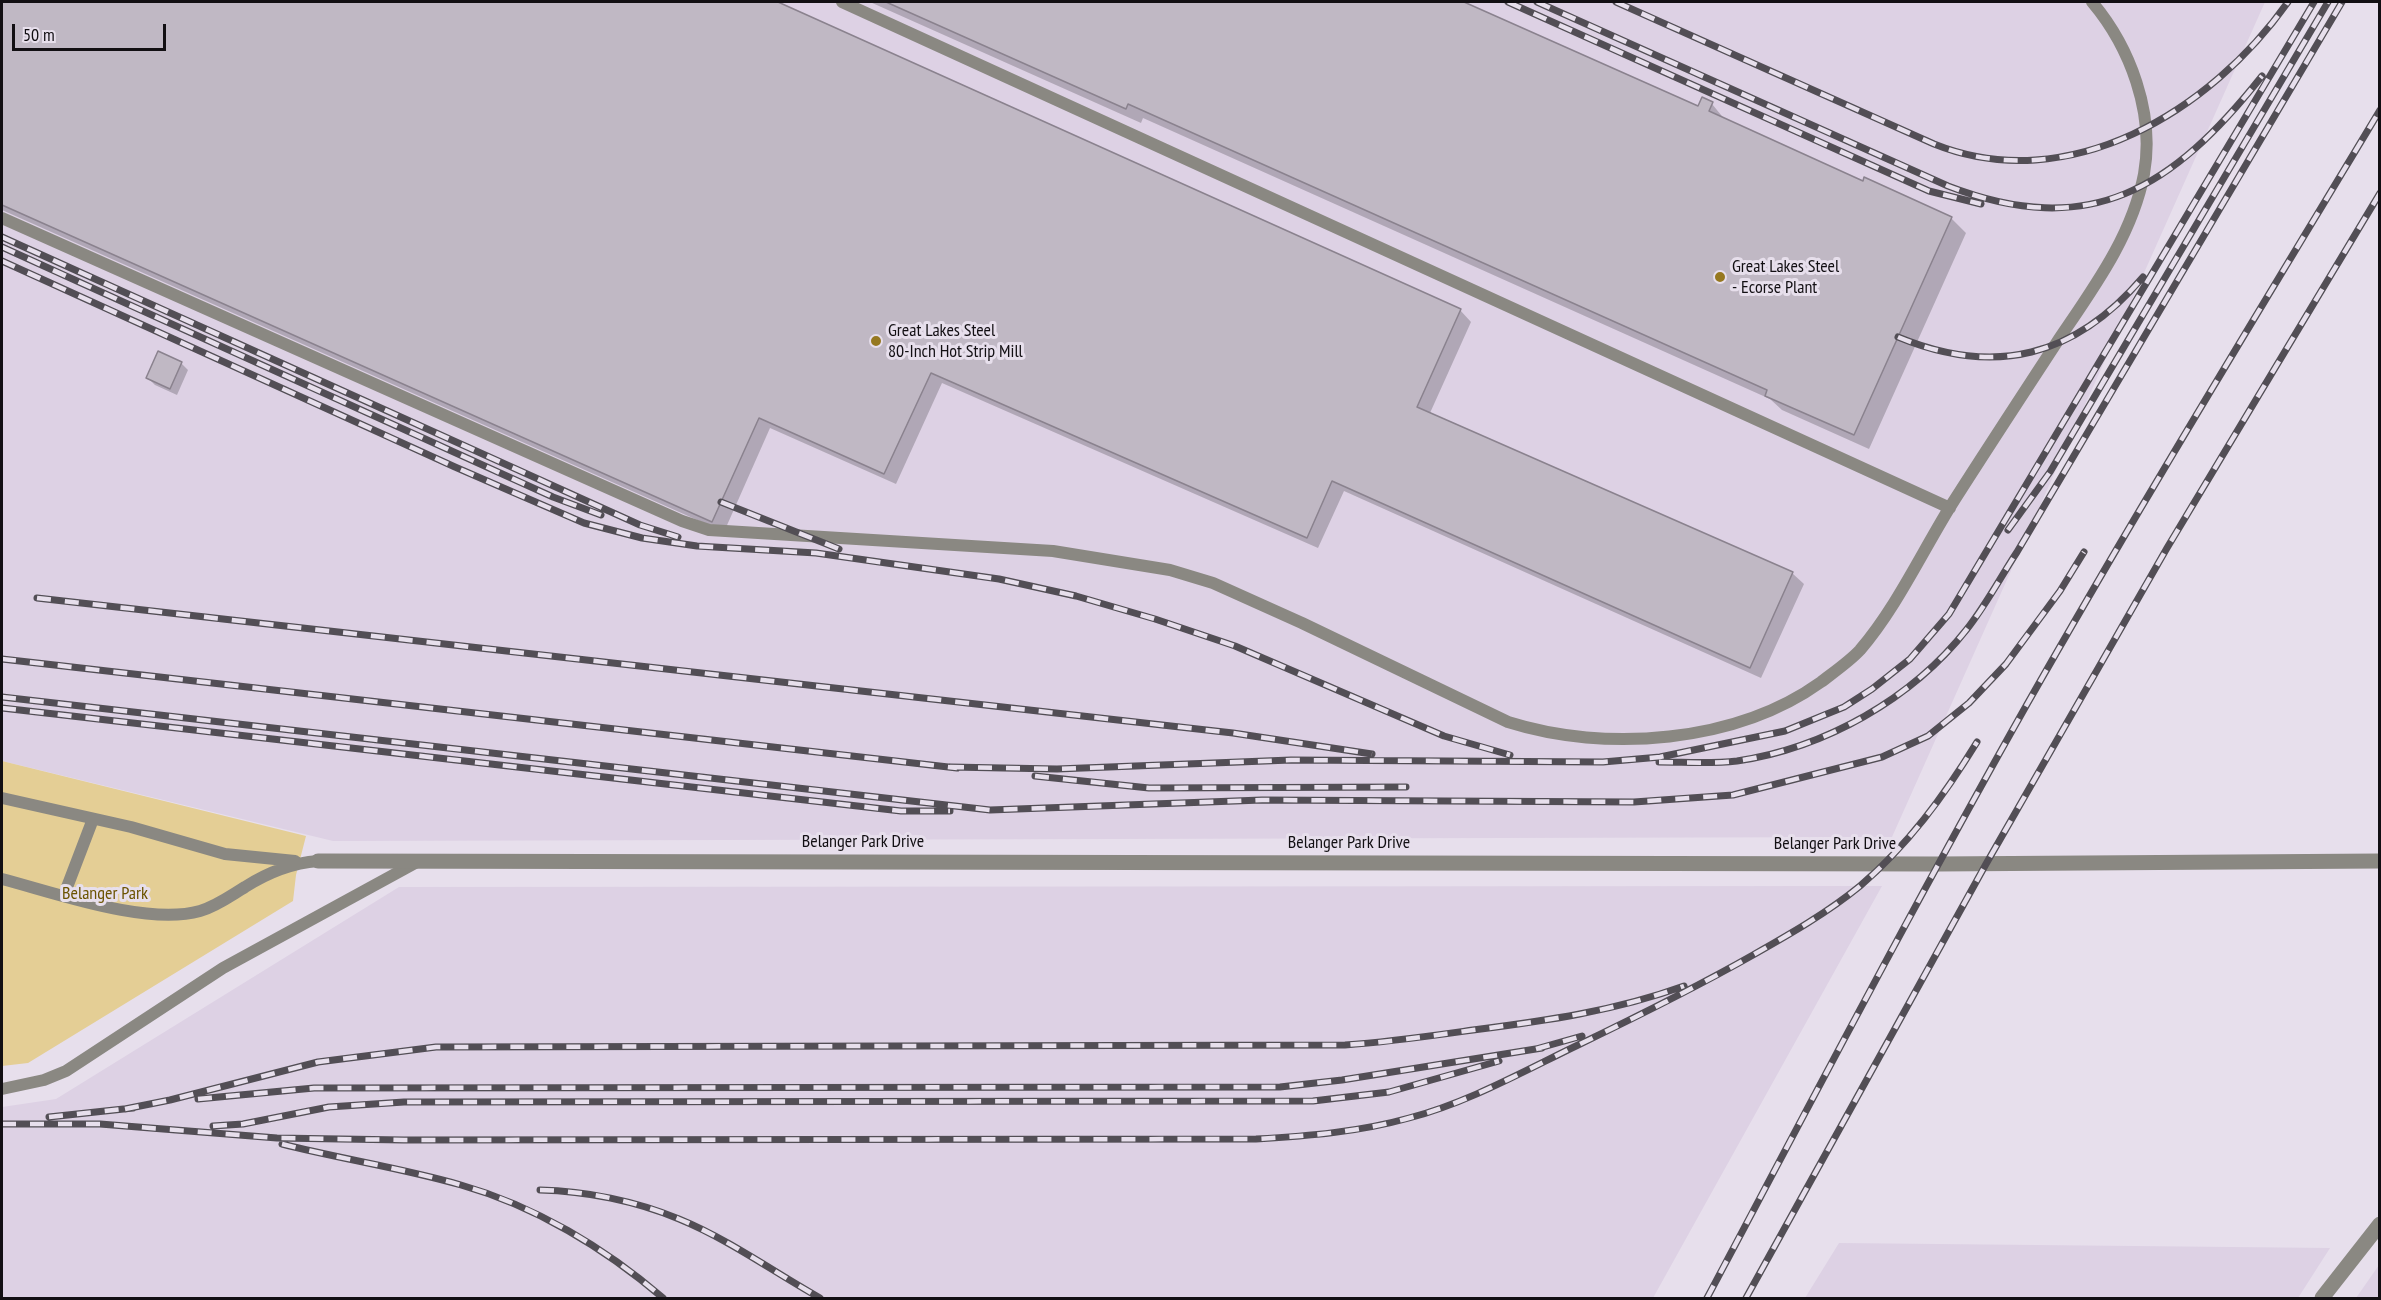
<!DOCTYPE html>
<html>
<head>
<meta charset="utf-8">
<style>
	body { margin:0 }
	#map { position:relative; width:2381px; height:1300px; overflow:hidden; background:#e7dfec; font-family:"PT Sans Narrow",sans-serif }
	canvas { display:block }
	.frame { position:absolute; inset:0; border:3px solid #120f13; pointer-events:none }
	.scale { position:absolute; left:12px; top:24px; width:154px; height:27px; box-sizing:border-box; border:3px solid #120f13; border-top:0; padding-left:8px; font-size:18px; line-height:21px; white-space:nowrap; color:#120f13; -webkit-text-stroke:4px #e7dfec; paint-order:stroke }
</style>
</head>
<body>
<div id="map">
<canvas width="2381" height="1300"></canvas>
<div class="frame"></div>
<div class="scale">50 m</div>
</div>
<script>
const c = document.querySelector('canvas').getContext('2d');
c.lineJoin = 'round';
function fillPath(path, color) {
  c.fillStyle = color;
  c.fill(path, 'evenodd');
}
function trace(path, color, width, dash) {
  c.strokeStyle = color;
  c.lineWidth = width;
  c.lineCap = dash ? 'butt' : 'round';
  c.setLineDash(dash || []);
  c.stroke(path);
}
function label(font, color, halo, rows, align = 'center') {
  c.font = font + ' "PT Sans Narrow",sans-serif';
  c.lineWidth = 6;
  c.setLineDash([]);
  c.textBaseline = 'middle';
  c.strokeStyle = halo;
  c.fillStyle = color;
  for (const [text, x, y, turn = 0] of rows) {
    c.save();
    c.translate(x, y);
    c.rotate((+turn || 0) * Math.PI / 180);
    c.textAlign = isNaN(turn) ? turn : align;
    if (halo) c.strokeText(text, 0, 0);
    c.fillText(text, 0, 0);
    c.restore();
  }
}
fillPath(new Path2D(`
	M 2,2 L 2265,2 L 1892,837 L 333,841 L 2,761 Z
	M 1882,886 L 1653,1298 L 2,1298 L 2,1107 L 56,1099 L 399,887 Z
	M 1839,1243 L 2330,1248 L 2298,1298 L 1805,1298 Z
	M 2379,1265 L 2379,1298 L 2356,1298 Z`), '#ddd1e4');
fillPath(new Path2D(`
	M 2,761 L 306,836 L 296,875 L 293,901 L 28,1063 L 2,1066 Z`), '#e4ce95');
fillPath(new Path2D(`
	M 2,2 L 778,2 L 1460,310 L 1471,322 L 1430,413 L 1792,573 L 1804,584 L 1761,678 L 1344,491 L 1318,548 L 942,383 L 896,484 L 770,428 L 724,532 L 2,210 Z
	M 870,2 L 1461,2 L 1698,108 L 1712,104 L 1726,121 L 1863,183 L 1865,179 L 1951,218 L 1966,233 L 1869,449 L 1782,410 L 1770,399 L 1143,118 L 1141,123 Z
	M 181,363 L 188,370 L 177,395 L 155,385 L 148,378 Z`), '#0003');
const building = new Path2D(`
	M 2,2 L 778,2 L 1461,309 L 1417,407 L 1793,572 L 1750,668 L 1332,481 L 1307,538 L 931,373 L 884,474 L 759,418 L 712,522 L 2,205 Z
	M 886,2 L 1464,2 L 1698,106 L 1702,97 L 1713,102 L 1709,111 L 1863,181 L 1864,177 L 1952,217 L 1854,435 L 1765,396 L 1767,390 L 1128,104 L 1126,109 Z
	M 158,351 L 182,362 L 170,389 L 146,378 Z`);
fillPath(building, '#c0b8c4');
trace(building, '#8a828e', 1.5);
trace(new Path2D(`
	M 842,2 L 1950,508
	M 2,218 L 682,521 L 709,530 L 1053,551 L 1170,570 L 1213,583 L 1302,623 L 1508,722 C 1606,753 1736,743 1821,682 C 1834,672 1850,661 1860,650 C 1896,608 1921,554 1950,507 C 1985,452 2021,397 2057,342 C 2092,290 2132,237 2144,174 C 2155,113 2130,47 2092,2
	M 2,798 L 131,827 L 225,854 L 295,861
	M 2,879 C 56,893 147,926 200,911 C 217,906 230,896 245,887 C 267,873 292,863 318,861
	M 64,895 L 93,819
	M 2,1089 L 44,1080 L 66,1071 L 223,968 L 417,862`), '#8a8882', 12);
trace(new Path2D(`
	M 318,861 L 1938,864 L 2380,861
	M 2322,1298 L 2380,1224`), '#8a8882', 15);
const rail = new Path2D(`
	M 1508,2 L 1929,191 L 1981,204
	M 1537,2 L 1948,186 C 2091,241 2173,188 2262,76
	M 1616,2 L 1934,144 C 2069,198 2211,111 2288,2
	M 2,237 L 640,525 L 678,537
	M 2,247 L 553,497 L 601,515
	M 2,261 L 455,467 L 584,523 L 642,538 L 697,546 L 816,553 L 999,579 L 1076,596 L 1155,619 L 1235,646 L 1444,736 L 1510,755
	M 1898,337 C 1995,377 2075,357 2143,277
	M 721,502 L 839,549
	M 2008,530 L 2050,472 L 2328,2
	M 37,598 L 1233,733 L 1372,754
	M 2,659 L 957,768
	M 2,697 L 990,810 L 1262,800 L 1634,802 L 1733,795 L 1882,757 L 1928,736 L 1969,703 L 2006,664 L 2060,591 L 2084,552
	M 2,708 L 901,811 L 950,811
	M 1659,762 C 1685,762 1711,764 1737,761 C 1825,748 1912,699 1967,629 C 1986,605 2000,578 2017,552 L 2342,2
	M 950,767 L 1057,769 L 1291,760 L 1603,762 L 1660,757 L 1785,731 L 1844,707 L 1872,689 L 1910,659 L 1949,614 L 2314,2
	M 1035,776 L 1149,788 L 1406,787
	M 1536,1049 L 1582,1036
	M 198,1099 L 314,1088 L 1280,1087 L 1342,1080 L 1542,1048
	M 125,1109 L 170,1100 L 318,1062 L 436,1047 L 1345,1045 C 1389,1042 1430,1036 1473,1030 C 1545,1021 1615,1011 1684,986
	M 49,1117 L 133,1108
	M 2,1124 L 100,1124 L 277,1138 L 404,1140 L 1256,1139 C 1308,1136 1359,1132 1409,1118 C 1467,1103 1522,1072 1576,1046 C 1636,1017 1695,988 1753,955 C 1790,934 1827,913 1860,886 C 1908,845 1944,796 1977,742
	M 213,1126 L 243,1124 L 329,1107 L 404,1102 L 1313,1101 L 1389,1092 L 1499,1061
	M 282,1144 C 341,1159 402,1168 461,1185 C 535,1206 605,1248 663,1298
	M 540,1190 C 586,1191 636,1201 679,1219 C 728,1239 774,1272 820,1298
	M 1707,1298 C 1812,1100 1916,901 2026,706 C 2140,505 2261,308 2380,110
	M 1746,1298 L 1986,864 L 2167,548 L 2380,193`);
trace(rail, '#524e55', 7);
trace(rail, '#e7dfec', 4.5, [14]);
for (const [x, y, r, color] of [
	[1720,277,6,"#967820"],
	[876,341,6,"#967820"]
]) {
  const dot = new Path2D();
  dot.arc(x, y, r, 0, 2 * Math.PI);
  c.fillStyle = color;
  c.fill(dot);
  trace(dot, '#e7dfec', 2);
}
label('18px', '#120f13', '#e7dfec', [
	["Great Lakes Steel",1732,267],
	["- Ecorse Plant",1732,288],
	["Great Lakes Steel",888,331],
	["80-Inch Hot Strip Mill",888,352]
], 'left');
label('18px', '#120f13', '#e7dfec', [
	["Belanger Park Drive",863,842],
	["Belanger Park Drive",1349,843],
	["Belanger Park Drive",1835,844]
]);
label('18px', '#6b5301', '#e7dfec', [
	["Belanger Park",105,894]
]);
</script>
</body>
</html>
